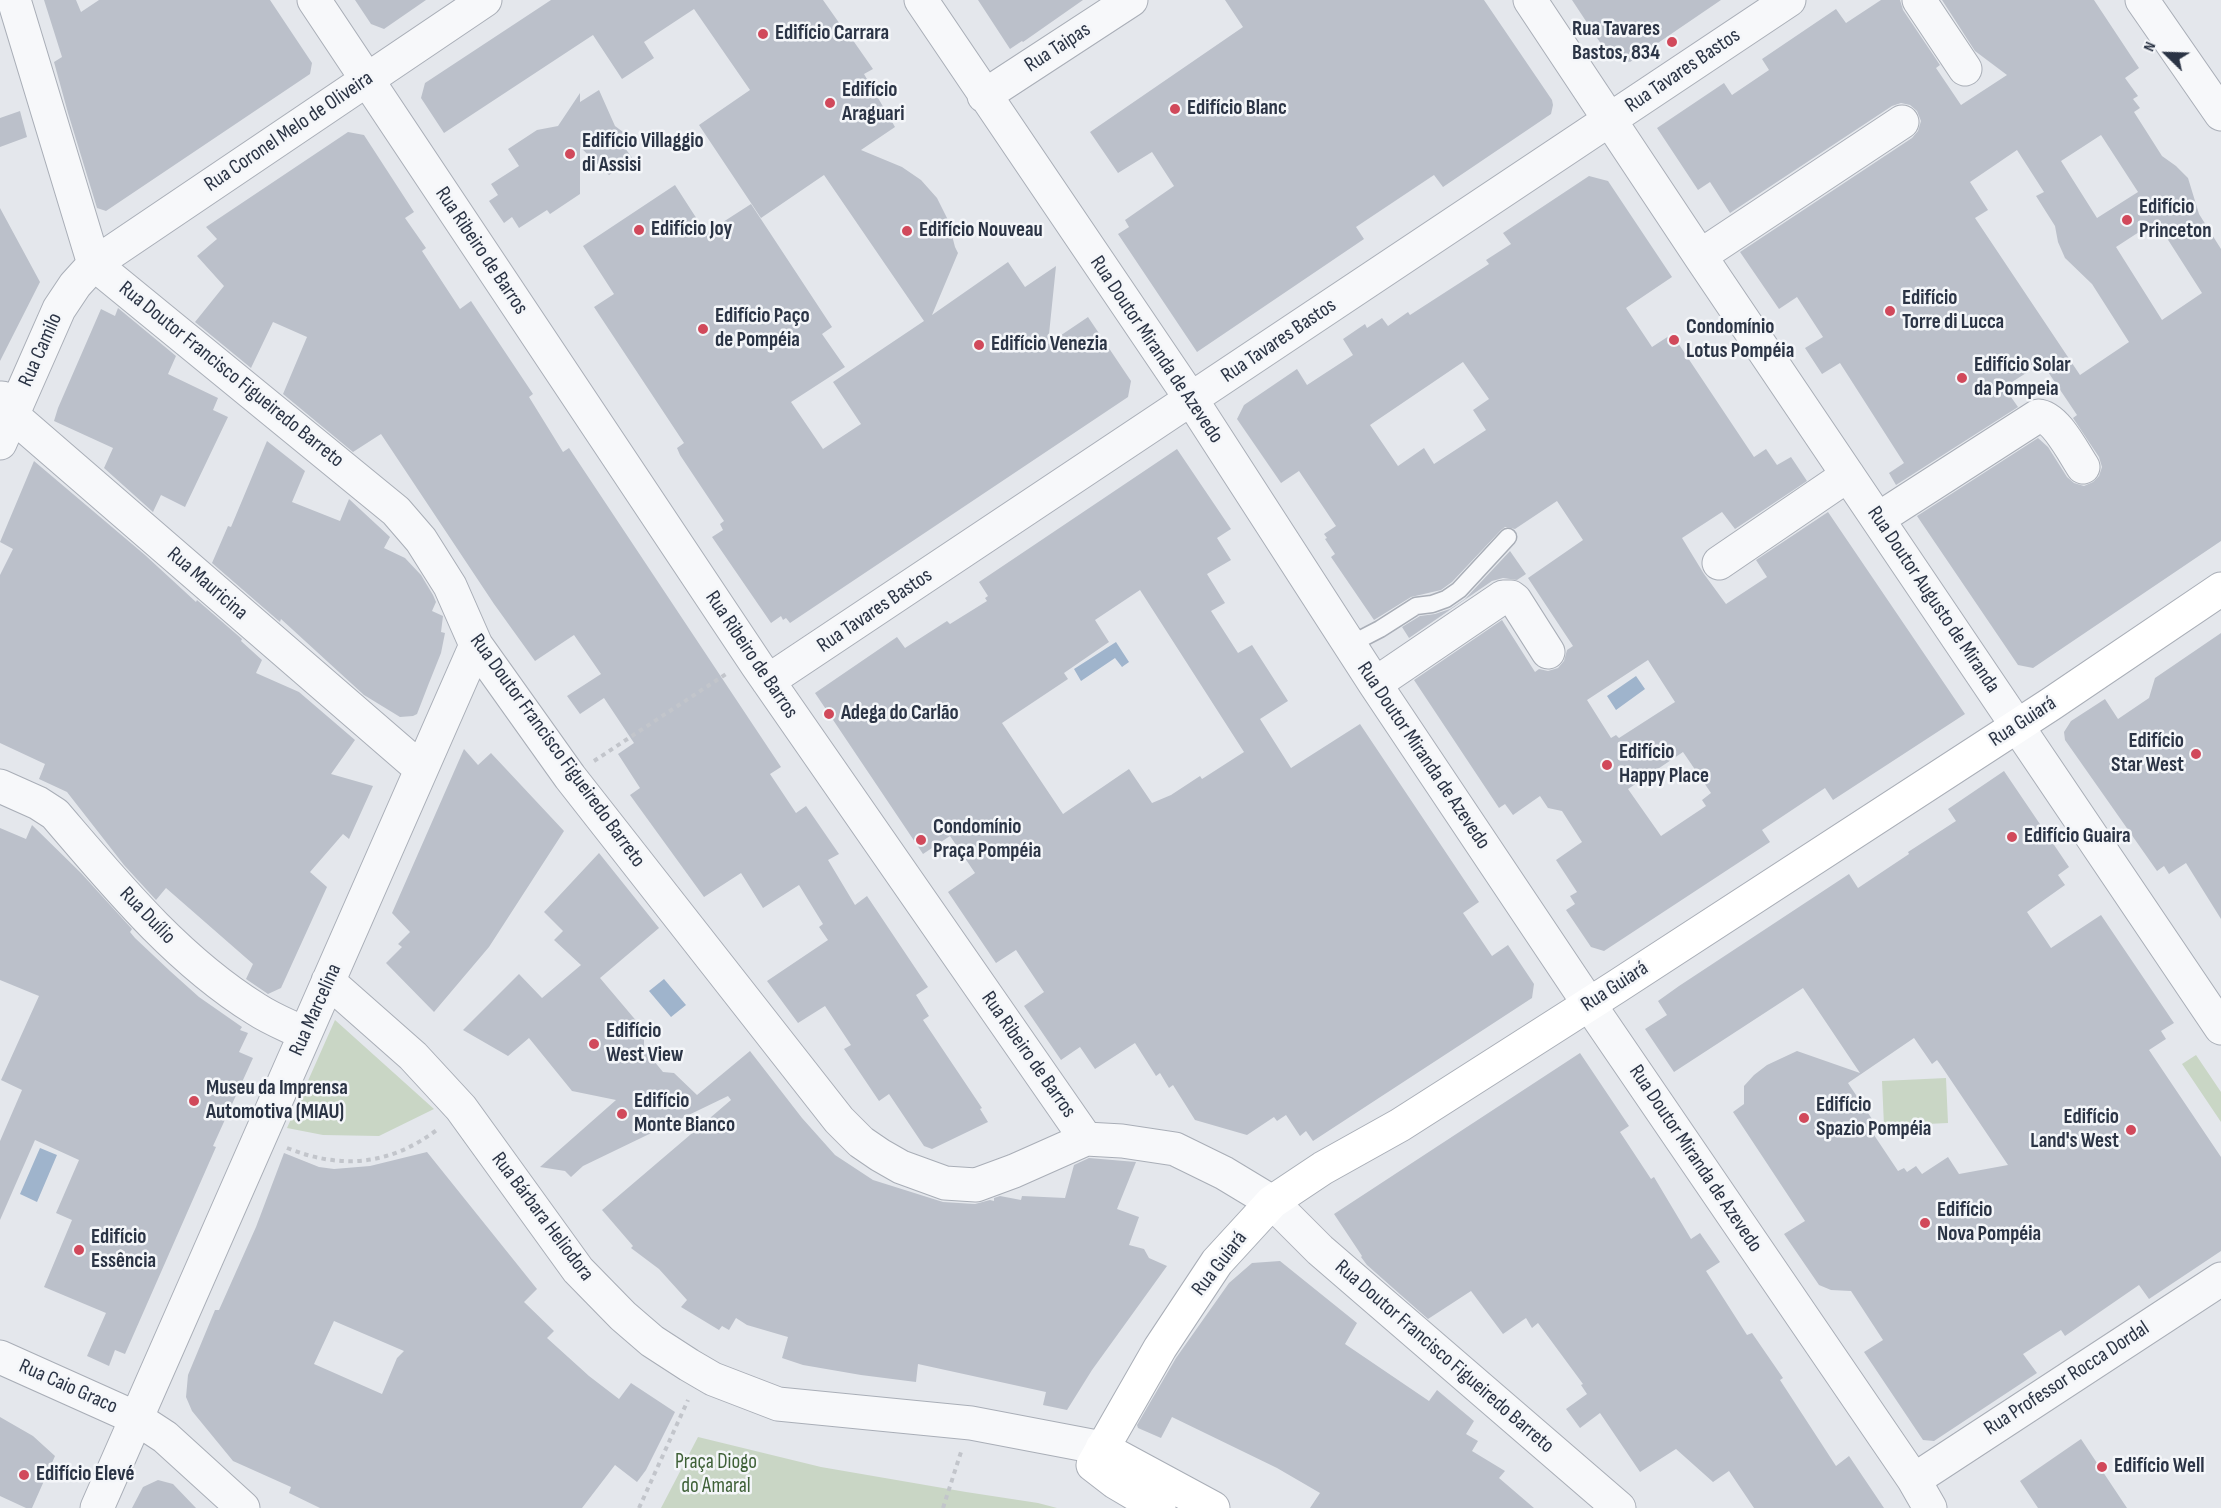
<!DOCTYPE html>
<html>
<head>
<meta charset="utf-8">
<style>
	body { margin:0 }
	#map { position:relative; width:2221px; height:1508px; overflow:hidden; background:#e4e7ec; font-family:"Sofia Sans Condensed",sans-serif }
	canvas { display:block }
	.north { position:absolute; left:2137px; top:24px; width:60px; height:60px; -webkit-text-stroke:4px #f4f6f9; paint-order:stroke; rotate:293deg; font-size:16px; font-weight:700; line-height:24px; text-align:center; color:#2b3445 }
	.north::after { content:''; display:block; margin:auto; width:21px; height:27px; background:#2b3445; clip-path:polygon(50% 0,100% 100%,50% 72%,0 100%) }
</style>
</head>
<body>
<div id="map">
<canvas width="2221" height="1508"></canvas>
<div class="north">N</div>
</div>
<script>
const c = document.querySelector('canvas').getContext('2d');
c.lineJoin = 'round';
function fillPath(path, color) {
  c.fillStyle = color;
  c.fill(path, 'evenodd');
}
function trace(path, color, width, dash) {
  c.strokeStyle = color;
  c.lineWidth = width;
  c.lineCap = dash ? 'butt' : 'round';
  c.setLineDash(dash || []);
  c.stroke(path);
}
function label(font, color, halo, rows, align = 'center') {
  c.font = font + ' "Sofia Sans Condensed",sans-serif';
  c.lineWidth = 5;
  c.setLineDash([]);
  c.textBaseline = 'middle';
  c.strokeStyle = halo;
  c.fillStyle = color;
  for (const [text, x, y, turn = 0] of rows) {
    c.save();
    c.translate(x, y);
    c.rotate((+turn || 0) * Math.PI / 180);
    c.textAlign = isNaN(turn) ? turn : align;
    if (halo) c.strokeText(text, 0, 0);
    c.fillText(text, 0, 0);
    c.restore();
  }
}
fillPath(new Path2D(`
	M 335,1020 L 434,1109 L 379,1136 L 323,1135 L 287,1128 Z
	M 2196,1055 L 2221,1092 L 2221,1122 L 2182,1064 Z
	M 1946,1078 L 1948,1123 L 1884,1126 L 1882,1081 Z
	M 698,1437 L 821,1467 L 966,1492 L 1038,1503 L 1057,1508 L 661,1508 Z`), '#c9d6c5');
fillPath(new Path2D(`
	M 1116,642 L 1129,662 L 1122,667 L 1115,658 L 1081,681 L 1074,669 Z
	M 1636,676 L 1645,689 L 1616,710 L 1607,696 Z
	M 664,979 L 686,1005 L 671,1017 L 649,991 Z
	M 40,1148 L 57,1155 L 37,1202 L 20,1194 Z`), '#9fb4cc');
fillPath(new Path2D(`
	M 44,0 L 76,0 L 81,12 L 99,0 L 270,0 L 312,63 L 310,74 L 106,211 L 97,208 L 68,113 L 54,62 L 62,57 Z
	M 355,0 L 426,0 L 384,29 L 371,24 Z
	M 551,0 L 823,0 L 842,27 L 843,26 L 873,69 L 864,74 L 895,127 L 861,150 L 902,167 L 921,180 L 937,198 L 948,220 L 955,247 L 958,253 L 932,315 L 1008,262 L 1025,287 L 1056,266 L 1048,344 L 1088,317 L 1131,381 L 1128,397 L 790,623 L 786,618 L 783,620 L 781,616 L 771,623 L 712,537 L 723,530 L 720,524 L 724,521 L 680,455 L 677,448 L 684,443 L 594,307 L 614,294 L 583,246 L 675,185 L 706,233 L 751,204 L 832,327 L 822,334 L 845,367 L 791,402 L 823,449 L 861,424 L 833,382 L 924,321 L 824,175 L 761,218 L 699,125 L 750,90 L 694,9 L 644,42 L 654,58 L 622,79 L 593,35 L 444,133 L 421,98 L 425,83 Z
	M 978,0 L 1083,0 L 1023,42 L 1022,41 L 1010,49 Z
	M 1225,0 L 1484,0 L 1552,100 L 1553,105 L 1551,114 L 1443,187 L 1434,175 L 1356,227 L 1364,239 L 1197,352 L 1118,234 L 1129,227 L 1125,220 L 1174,186 L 1152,152 L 1118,173 L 1090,132 L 1243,27 Z
	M 1572,0 L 1721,0 L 1630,62 L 1611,59 Z
	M 1881,0 L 1900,0 L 1903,10 L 1940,65 L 1936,68 L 1961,105 L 2007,75 L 1975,51 L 1942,0 L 2094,0 L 2139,68 L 2125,78 L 2138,96 L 2133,99 L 2140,108 L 2134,112 L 2162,156 L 2176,166 L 2188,178 L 2199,214 L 2221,249 L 2221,541 L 2033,668 L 2018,665 L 1917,516 L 2038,438 L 2048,447 L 2067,477 L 2074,483 L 2084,486 L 2093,482 L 2099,476 L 2102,467 L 2099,457 L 2073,418 L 2077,415 L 2042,363 L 2004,387 L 2018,407 L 1896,485 L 1889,473 L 1904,463 L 1840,363 L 1822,374 L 1805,348 L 1823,337 L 1797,297 L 1779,309 L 1740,252 L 1912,138 L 1918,131 L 1921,121 L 1917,111 L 1910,105 L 1901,103 L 1892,106 L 1730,213 L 1710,182 L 1698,190 L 1657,128 L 1724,83 L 1732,95 L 1769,70 L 1762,59 L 1836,9 L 1846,23 ZM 2101,135 L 2138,192 L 2097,218 L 2061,161 ZM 2017,150 L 2044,192 L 2036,196 L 2055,226 L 2058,242 L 2065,258 L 2092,284 L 2129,342 L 2080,375 L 1975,218 L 1988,210 L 1970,182 ZM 2156,221 L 2202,293 L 2162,320 L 2116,247 Z
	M 599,90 L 615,126 L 623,132 L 626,143 L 625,148 L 633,159 L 609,175 L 580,147 L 580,194 L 550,214 L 547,210 L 519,228 L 512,217 L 504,223 L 489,201 L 498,195 L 491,184 L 519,166 L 508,149 L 537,130 L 558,126 L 580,93 L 580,102 Z
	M 20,111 L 27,137 L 0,147 L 0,118 Z
	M 348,132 L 364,135 L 414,212 L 405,218 L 426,248 L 422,251 L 460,309 L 471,301 L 533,394 L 529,397 L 563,452 L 569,448 L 781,767 L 770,774 L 796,813 L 806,806 L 839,854 L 828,860 L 855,905 L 867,896 L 928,987 L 916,995 L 929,1016 L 923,1020 L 982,1108 L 980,1109 L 988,1122 L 932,1149 L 924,1146 L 889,1094 L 879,1101 L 844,1049 L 851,1045 L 825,1006 L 798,1023 L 767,981 L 828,940 L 819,927 L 823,924 L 799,885 L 763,908 L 741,873 L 704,897 L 630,795 L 640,788 L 618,754 L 634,743 L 604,698 L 580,714 L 567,696 L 601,674 L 574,635 L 535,661 L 494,604 L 381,434 L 353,452 L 283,394 L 307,337 L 273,322 L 251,368 L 195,322 L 224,286 L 197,256 L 217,239 L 206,227 Z
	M 1589,176 L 1608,181 L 1672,277 L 1626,308 L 1652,347 L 1672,334 L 1754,457 L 1766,449 L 1777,465 L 1791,457 L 1807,481 L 1735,529 L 1722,512 L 1682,538 L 1704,574 L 1726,604 L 1767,577 L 1756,560 L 1828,512 L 1965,714 L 1833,800 L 1825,788 L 1762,830 L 1770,842 L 1604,951 L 1591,947 L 1566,910 L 1575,904 L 1570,896 L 1577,892 L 1556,860 L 1582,842 L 1562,811 L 1548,808 L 1540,796 L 1513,815 L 1505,804 L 1499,808 L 1414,680 L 1502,620 L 1535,672 L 1539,669 L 1548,671 L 1558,668 L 1564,661 L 1567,650 L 1573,646 L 1528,578 L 1583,540 L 1557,501 L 1515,529 L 1505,527 L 1501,530 L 1452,582 L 1441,590 L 1411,597 L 1374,620 L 1331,557 L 1335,554 L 1325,539 L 1327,538 L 1324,534 L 1336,526 L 1299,471 L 1281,483 L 1237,419 L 1244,405 L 1297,369 L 1307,385 L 1353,355 L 1343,339 L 1365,324 L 1367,328 L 1382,318 L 1388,326 L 1408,312 L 1410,315 L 1489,264 L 1486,260 L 1511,244 L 1503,233 ZM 1463,362 L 1489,399 L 1473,410 L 1486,430 L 1434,464 L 1424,448 L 1398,466 L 1370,425 ZM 1648,660 L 1675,702 L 1619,738 L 1616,735 L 1611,738 L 1587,700 ZM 1683,752 L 1711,793 L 1702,800 L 1706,806 L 1661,836 L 1628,789 Z
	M 0,208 L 40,282 L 0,361 Z
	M 118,308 L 176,356 L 168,374 L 218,398 L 213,410 L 228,417 L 185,507 L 161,495 L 153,512 L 104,468 L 113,448 L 54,421 L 58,408 L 101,309 L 115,316 Z
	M 267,441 L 305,471 L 292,502 L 340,521 L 349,499 L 390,537 L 384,548 L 405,558 L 421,575 L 433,595 L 436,602 L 432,611 L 443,616 L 441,632 L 445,633 L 441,653 L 429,683 L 417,714 L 413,716 L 400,717 L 364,695 L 281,619 L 280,622 L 212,563 L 228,526 L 231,527 Z
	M 1177,449 L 1231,529 L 1217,538 L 1231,560 L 1207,574 L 1225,603 L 1211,611 L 1238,653 L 1252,645 L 1288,701 L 1260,719 L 1291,768 L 1360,724 L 1479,902 L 1463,913 L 1492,956 L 1508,945 L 1534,984 L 1532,998 L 1313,1141 L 1306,1131 L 1300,1136 L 1286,1115 L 1277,1121 L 1274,1117 L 1247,1135 L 1195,1120 L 1173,1085 L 1169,1088 L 1160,1073 L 1156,1076 L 1135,1043 L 1095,1069 L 1080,1047 L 1061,1060 L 1024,1006 L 1044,992 L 1016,950 L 996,963 L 948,892 L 975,873 L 950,836 L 923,854 L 815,693 L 897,637 L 905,648 L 947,621 L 950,624 L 987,601 L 985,598 L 988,596 L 979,582 ZM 1140,590 L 1244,752 L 1202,779 L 1200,776 L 1171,795 L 1152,803 L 1129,769 L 1063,814 L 1002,723 L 1068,679 L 1064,673 L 1109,642 L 1095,620 Z
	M 34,461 L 145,555 L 196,602 L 197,600 L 242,639 L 241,641 L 262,660 L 256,673 L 299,692 L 355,740 L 331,774 L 373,786 L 349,839 L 343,834 L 310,872 L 327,887 L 281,988 L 268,994 L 246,979 L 253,964 L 166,888 L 156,900 L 124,865 L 67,792 L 39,779 L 45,764 L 0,743 L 0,575 L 13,549 L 0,542 Z
	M 1510,551 L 1526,574 L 1517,580 L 1503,578 L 1492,581 L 1409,638 L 1402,627 L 1420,616 L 1435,614 L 1450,609 L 1465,599 Z
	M 2221,633 L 2221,919 L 2186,863 L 2169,874 L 2164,866 L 2157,871 L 2065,740 L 2064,732 L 2071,721 L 2105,699 L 2118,719 L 2149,698 L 2155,678 Z
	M 464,749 L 478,765 L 491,753 L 564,831 L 489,947 L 434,1012 L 386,963 L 402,947 L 398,944 L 410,932 L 392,913 Z
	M 2004,771 L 2069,867 L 2058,875 L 2065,885 L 2027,912 L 2051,948 L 2101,915 L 2174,1023 L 2161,1031 L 2166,1039 L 2149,1050 L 2221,1157 L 2221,1251 L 2149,1299 L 2139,1285 L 2065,1336 L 2061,1330 L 2023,1354 L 2037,1373 L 1934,1441 L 1923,1440 L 1864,1352 L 1883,1340 L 1851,1291 L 1831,1290 L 1819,1285 L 1784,1234 L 1805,1221 L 1733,1112 L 1744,1104 L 1744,1086 L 1754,1075 L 1767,1065 L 1797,1051 L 1860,1073 L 1803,988 L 1674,1072 L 1645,1029 L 1667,1015 L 1658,1001 L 1679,986 L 1849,874 L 1858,888 L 1909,854 L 1908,852 L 1956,821 L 1948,809 ZM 1914,1038 L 1932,1064 L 1937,1060 L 1940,1064 L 2008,1165 L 1959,1174 L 1948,1157 L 1922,1174 L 1916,1166 L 1907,1172 L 1904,1168 L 1898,1171 L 1870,1129 L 1876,1125 L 1848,1083 Z
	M 32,825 L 81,873 L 132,929 L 130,932 L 135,938 L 170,971 L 199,997 L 242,1027 L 240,1030 L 248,1033 L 239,1052 L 253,1058 L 213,1146 L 216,1147 L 125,1354 L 115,1350 L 109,1366 L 87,1356 L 106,1313 L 44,1287 L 72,1220 L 56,1213 L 79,1160 L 35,1140 L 0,1220 L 0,1141 L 22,1090 L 1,1080 L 39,996 L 0,980 L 0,828 L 26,839 Z
	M 599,853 L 659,928 L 600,978 L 644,1030 L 644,1049 L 663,1072 L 674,1073 L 697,1095 L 750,1051 L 802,1118 L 835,1155 L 873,1180 L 943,1202 L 975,1204 L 990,1200 L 994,1201 L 994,1198 L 1000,1196 L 1021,1200 L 1022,1196 L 1065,1198 L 1074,1165 L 1089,1158 L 1136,1162 L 1117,1209 L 1139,1217 L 1129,1245 L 1144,1249 L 1149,1258 L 1167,1266 L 1092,1370 L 1067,1410 L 1043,1405 L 1046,1392 L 918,1364 L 916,1382 L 861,1375 L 803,1365 L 782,1358 L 788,1337 L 747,1325 L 736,1318 L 729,1330 L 722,1326 L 719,1330 L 681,1307 L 687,1300 L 659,1269 L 631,1248 L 633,1246 L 602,1210 L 731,1100 L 728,1096 L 583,1166 L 571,1177 L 565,1171 L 540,1167 L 616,1100 L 572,1091 L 529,1038 L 508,1056 L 463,1030 L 519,974 L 542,998 L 581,965 L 554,940 L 563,931 L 544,912 Z
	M 1580,1053 L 1629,1126 L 1620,1132 L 1651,1179 L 1654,1177 L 1691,1239 L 1700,1233 L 1720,1262 L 1706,1271 L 1747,1335 L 1752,1333 L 1783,1378 L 1780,1380 L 1836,1466 L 1849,1456 L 1884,1508 L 1754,1508 L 1729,1471 L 1713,1482 L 1676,1449 L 1640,1472 L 1600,1413 L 1580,1428 L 1566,1409 L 1587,1394 L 1581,1385 L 1583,1384 L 1538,1323 L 1532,1328 L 1526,1318 L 1503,1334 L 1471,1291 L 1428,1319 L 1367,1265 L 1361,1257 L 1362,1256 L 1334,1214 Z
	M 427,1152 L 537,1289 L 524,1302 L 554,1331 L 547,1338 L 589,1376 L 619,1399 L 631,1383 L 675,1412 L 646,1470 L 637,1482 L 615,1465 L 582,1508 L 320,1508 L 289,1493 L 291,1487 L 233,1461 L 192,1411 L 186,1397 L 188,1375 L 215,1310 L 219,1310 L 256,1227 L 284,1153 L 319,1167 L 334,1169 L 370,1166 ZM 334,1321 L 404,1351 L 397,1358 L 382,1394 L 314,1364 Z
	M 1280,1261 L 1357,1323 L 1345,1344 L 1429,1401 L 1437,1390 L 1474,1421 L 1466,1434 L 1478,1441 L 1472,1451 L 1505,1471 L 1499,1478 L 1534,1508 L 1310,1508 L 1320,1493 L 1277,1468 L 1172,1417 L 1161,1438 L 1138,1428 L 1137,1425 L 1176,1358 L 1229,1283 L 1252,1263 Z
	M 0,1417 L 33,1436 L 55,1456 L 32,1508 L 26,1508 L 0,1496 Z
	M 2081,1439 L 2127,1508 L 2038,1508 L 2020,1481 Z
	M 158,1480 L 173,1484 L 196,1508 L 132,1508 L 143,1487 Z`), '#bbc0ca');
const lane = new Path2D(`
	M 1349,645 L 1380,629 L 1416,606 L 1432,604 L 1446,599 L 1459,590 L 1508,537`);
const street = new Path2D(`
	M 14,0 L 94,264 L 396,511 L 421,540 L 450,586 L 476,645 L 570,777 L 839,1120 L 861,1142 L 880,1155 L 901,1167 L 945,1183 L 976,1185 L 1014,1171 L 1086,1139 L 1122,1141 L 1175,1149 L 1224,1173 L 1272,1202 L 1320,1250 L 1619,1508
	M 314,0 L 757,665 L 1086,1139
	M 921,0 L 1191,399 L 1375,684 L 1589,1004 L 1914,1480 L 1930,1508
	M 1530,0 L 1700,256 L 2221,1028
	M 1919,0 L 1965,69
	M 2142,0 L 2221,114
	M 984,96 L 1131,0
	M 1700,256 L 1902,122
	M 2,398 L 12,415 L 421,769
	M 0,443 L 59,309 L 75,285 L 94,264 L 485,0
	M 1878,519 L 2038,416 C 2056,417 2073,452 2083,467
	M 1719,563 L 1848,475
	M 768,681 L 1789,0
	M 1375,684 L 1503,597 L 1511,597 L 1515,600 L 1548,652
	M 0,786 L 38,803 L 55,814 C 115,884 176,959 256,1009 C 271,1019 289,1026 305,1034
	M 328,981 L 413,1056 L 461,1108 L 578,1270 L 623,1316 L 652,1341 L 689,1365 L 713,1379 L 778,1404 L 971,1423 L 1102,1448
	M 0,1357 L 136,1418 L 165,1437 L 243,1508
	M 1914,1480 L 2221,1279
	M 97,1508 L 476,645`);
const secondary = new Path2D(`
	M 1102,1448 L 1213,1508
	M 1159,1508 L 1115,1482 L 1093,1465 L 1160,1348 L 1217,1262 L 1272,1202 L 1323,1168 L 1400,1125 L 1616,987 L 2051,704 L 2221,589`);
trace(lane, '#a9aeb7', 19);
trace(street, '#a9aeb7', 35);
trace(secondary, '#a9aeb7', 35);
trace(new Path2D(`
	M 594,761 L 726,674
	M 287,1148 C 342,1170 391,1165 438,1129
	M 639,1508 L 688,1400
	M 943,1508 L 961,1452`), '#c2c5cb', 4, [4.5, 4.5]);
trace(lane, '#f7f8fa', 16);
trace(street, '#f7f8fa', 33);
trace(secondary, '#fff', 33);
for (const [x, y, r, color] of [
	[763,34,6,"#d1495b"],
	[1672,42,6,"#d1495b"],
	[830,103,6,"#d1495b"],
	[1175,109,6,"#d1495b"],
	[570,154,6,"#d1495b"],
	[2127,220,6,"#d1495b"],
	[639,230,6,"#d1495b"],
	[907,231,6,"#d1495b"],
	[1890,311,6,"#d1495b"],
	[703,329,6,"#d1495b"],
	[1674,340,6,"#d1495b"],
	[979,345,6,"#d1495b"],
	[1962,378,6,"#d1495b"],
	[829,714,6,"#d1495b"],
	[2196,754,6,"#d1495b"],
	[1607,765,6,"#d1495b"],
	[2012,837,6,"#d1495b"],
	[921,840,6,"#d1495b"],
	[594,1044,6,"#d1495b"],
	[194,1101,6,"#d1495b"],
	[622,1114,6,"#d1495b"],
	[1804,1118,6,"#d1495b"],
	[2131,1130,6,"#d1495b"],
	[1925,1223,6,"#d1495b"],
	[79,1250,6,"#d1495b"],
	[2102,1467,6,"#d1495b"],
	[24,1475,6,"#d1495b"]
]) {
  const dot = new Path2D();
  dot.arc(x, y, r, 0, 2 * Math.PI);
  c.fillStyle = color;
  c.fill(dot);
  trace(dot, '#f4f6f9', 2);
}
label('bold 21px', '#2b3445', '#f4f6f9', [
	["Rua Tavares",1660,30,"right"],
	["Bastos, 834",1660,54,"right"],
	["Edifício Carrara",775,34],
	["Edifício",842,91],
	["Araguari",842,115],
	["Edifício Blanc",1187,109],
	["Edifício Villaggio",582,142],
	["di Assisi",582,166],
	["Edifício",2139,208],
	["Princeton",2139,232],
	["Edifício Joy",651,230],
	["Edifício Nouveau",919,231],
	["Edifício",1902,299],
	["Torre di Lucca",1902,323],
	["Edifício Paço",715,317],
	["de Pompéia",715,341],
	["Condomínio",1686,328],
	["Lotus Pompéia",1686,352],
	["Edifício Venezia",991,345],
	["Edifício Solar",1974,366],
	["da Pompeia",1974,390],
	["Adega do Carlão",841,714],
	["Edifício",2184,742,"right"],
	["Star West",2184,766,"right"],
	["Edifício",1619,753],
	["Happy Place",1619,777],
	["Condomínio",933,828],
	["Praça Pompéia",933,852],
	["Edifício Guaira",2024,837],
	["Edifício",606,1032],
	["West View",606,1056],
	["Museu da Imprensa",206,1089],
	["Automotiva (MIAU)",206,1113],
	["Edifício",634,1102],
	["Monte Bianco",634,1126],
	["Edifício",1816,1106],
	["Spazio Pompéia",1816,1130],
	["Edifício",2119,1118,"right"],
	["Land's West",2119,1142,"right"],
	["Edifício",1937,1211],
	["Nova Pompéia",1937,1235],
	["Edifício",91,1238],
	["Essência",91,1262],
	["Edifício Well",2114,1467],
	["Edifício Elevé",36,1475]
], 'left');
label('21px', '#2b3445', '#f4f6f9', [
	["Rua Taipas",1058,48,-33],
	["Rua Tavares Bastos",1683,71,-34],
	["Rua Coronel Melo de Oliveira",289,132,-34],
	["Rua Ribeiro de Barros",481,251,56],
	["Rua Tavares Bastos",1279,341,-34],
	["Rua Camilo",41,350,-66],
	["Rua Doutor Miranda de Azevedo",1156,350,56],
	["Rua Doutor Francisco Figueiredo Barreto",231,375,39],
	["Rua Mauricina",207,584,41],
	["Rua Doutor Augusto de Miranda",1933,600,56],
	["Rua Tavares Bastos",875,611,-34],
	["Rua Ribeiro de Barros",751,655,56],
	["Rua Guiará",2023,722,-33],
	["Rua Doutor Francisco Figueiredo Barreto",557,751,54],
	["Rua Doutor Miranda de Azevedo",1423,756,56],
	["Rua Duílio",147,916,46],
	["Rua Guiará",1615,987,-33],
	["Rua Marcelina",316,1010,-66],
	["Rua Ribeiro de Barros",1028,1055,55],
	["Rua Doutor Miranda de Azevedo",1695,1159,56],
	["Rua Bárbara Heliodora",542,1217,53],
	["Rua Guiará",1220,1264,-52],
	["Rua Doutor Francisco Figueiredo Barreto",1444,1357,41],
	["Rua Professor Rocca Dordal",2067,1379,-33],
	["Rua Caio Graco",68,1387,24]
]);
label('21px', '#3f6138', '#f4f6f9', [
	["Praça Diogo",716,1463],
	["do Amaral",716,1487]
]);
</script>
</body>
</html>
